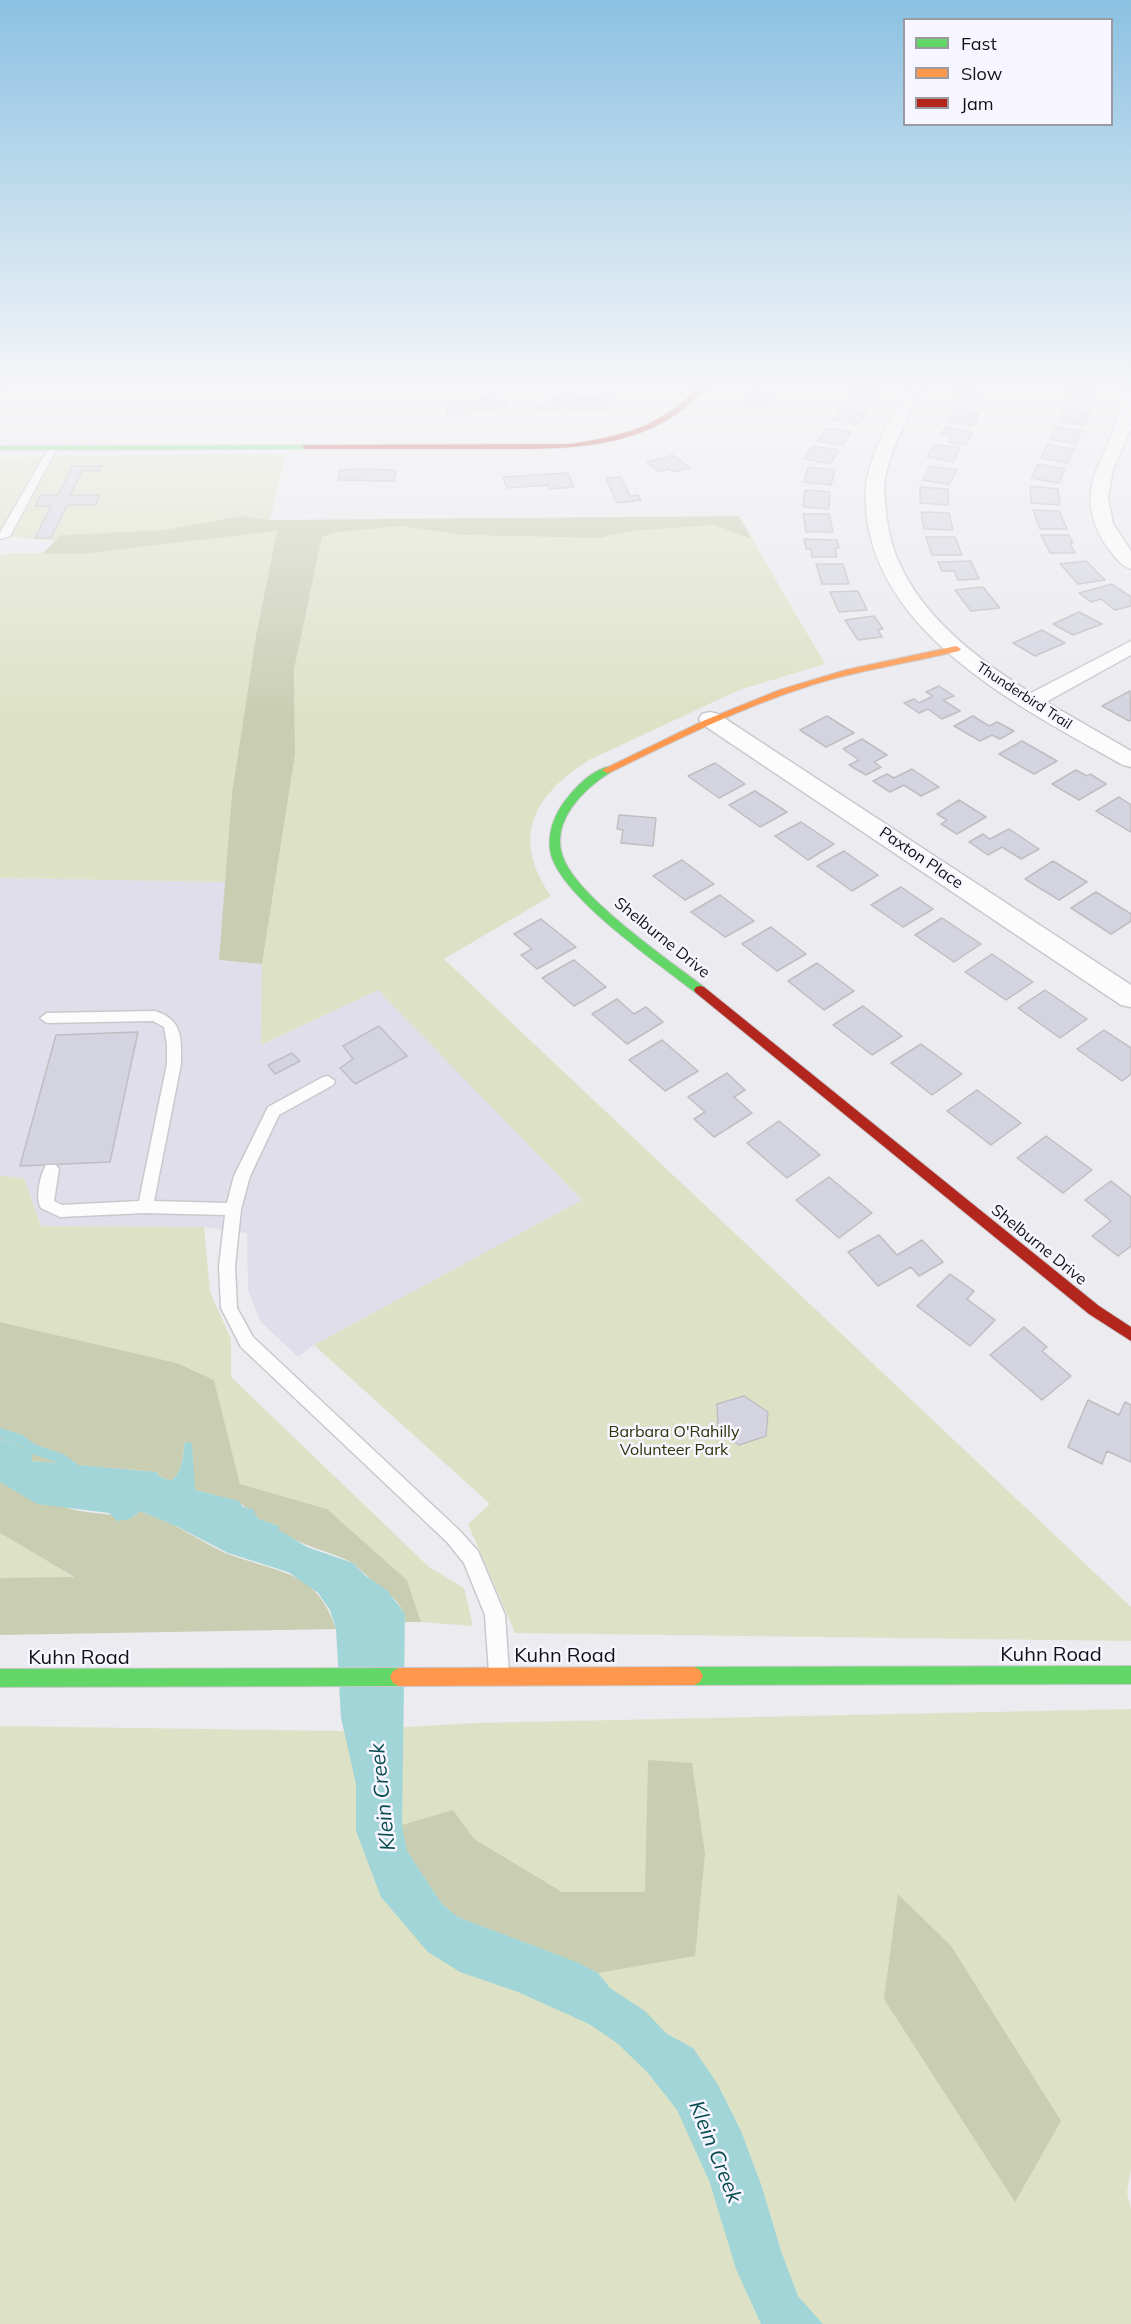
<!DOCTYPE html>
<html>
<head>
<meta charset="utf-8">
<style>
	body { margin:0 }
	#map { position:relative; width:1131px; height:2324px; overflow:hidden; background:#ebebf0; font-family:Mulish,sans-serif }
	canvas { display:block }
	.legend { position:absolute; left:903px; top:18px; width:210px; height:108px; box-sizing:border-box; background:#f7f5ff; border:2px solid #9b9aa1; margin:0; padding:8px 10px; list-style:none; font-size:18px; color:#121115 }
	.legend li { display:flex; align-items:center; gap:12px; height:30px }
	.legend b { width:30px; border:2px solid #9b9aa1 }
</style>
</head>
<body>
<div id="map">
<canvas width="1131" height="2324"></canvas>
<ul class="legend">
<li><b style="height:8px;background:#63d668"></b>Fast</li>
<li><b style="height:8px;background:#ff974d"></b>Slow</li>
<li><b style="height:8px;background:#b3261e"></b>Jam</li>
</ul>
</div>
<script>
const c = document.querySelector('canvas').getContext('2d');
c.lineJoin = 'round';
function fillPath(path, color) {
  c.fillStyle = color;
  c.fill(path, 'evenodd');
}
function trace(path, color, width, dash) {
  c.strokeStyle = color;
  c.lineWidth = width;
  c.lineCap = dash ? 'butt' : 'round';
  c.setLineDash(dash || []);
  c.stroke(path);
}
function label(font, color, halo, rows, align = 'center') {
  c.font = font + ' Mulish,sans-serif';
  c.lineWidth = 5;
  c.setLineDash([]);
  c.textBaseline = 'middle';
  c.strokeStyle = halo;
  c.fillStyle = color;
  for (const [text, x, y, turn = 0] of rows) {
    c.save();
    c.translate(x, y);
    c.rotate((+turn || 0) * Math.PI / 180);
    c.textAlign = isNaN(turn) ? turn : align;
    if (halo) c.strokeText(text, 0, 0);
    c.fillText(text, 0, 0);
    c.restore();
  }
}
fillPath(new Path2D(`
	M 0,878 L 226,882 L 219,960 L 262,964 L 262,1045 L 378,990 L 583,1200 L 314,1345 L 298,1357 L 260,1321 L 248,1290 L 247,1233 L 204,1227 L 41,1226 L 24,1178 L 0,1176 Z`), '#dfdeea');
fillPath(new Path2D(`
	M 286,454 L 270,520 L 241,516 L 164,530 L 61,535 L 55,541 L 0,536 L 0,457 Z
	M 714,525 L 752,539 L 825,664 L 739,690 L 589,760 C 534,795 510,837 551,896 L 444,959 L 1131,1607 L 1131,1641 L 515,1633 L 468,1524 L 490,1504 L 314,1345 L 582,1200 L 378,990 L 261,1045 L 262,964 L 295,755 L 294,670 L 322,537 L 339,532 L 402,526 L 460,535 L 599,538 L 633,531 Z
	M 277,531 C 253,648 234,763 226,882 L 0,878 L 0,556 L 12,553 L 81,554 Z
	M 0,1176 L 24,1178 L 41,1226 L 204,1227 L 210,1292 L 231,1339 L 231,1377 L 429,1567 L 464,1588 L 473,1626 L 421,1622 L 407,1580 L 327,1509 L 240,1484 L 214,1380 L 177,1363 L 0,1322 Z
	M 0,1533 L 75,1578 L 0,1578 Z
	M 1131,1709 L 1131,2169 L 1127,2192 L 1131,2209 L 1131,2324 L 0,2324 L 0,1726 L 340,1731 L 476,1723 Z`), '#dde2c6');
fillPath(new Path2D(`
	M 241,516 L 270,520 L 739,516 L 752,539 L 714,525 L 633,531 L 599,538 L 460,535 L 402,526 L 339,532 L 322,537 L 294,670 L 295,755 L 262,964 L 219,960 L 232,794 L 256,636 L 277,531 L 81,554 L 42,554 L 61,535 L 164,530 Z
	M 0,1322 L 177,1363 L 214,1380 L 240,1484 L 327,1509 L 407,1580 L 421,1622 L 405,1622 C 405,1600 379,1588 365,1574 C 360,1570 356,1565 351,1562 C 327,1550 302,1547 279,1530 L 279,1526 L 258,1519 L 238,1501 L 195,1490 L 185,1442 C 183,1456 183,1472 171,1481 L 159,1476 L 156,1472 L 31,1461 L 16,1444 L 0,1439 Z
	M 0,1482 C 22,1494 50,1504 75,1510 C 94,1514 110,1513 130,1519 L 140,1511 C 153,1517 167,1521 179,1528 C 195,1536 211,1547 228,1554 C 278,1573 317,1570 336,1629 L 0,1635 L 0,1578 L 74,1577 L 0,1533 Z
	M 648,1760 L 692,1763 L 705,1854 L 695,1956 L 598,1973 L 579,1963 L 458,1917 L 442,1904 L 407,1851 L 402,1825 L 453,1810 L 474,1839 L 562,1892 L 645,1892 Z
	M 898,1894 L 951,1946 L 1061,2121 L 1015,2202 L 884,1999 Z`), '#c9ceb2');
fillPath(new Path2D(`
	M 0,1439 L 16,1444 L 32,1454 L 32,1461 L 156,1472 L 159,1476 L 171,1481 C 183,1472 183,1456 185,1442 L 192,1443 L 195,1490 L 239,1501 L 243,1507 L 253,1509 L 258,1519 L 279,1526 L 279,1530 L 307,1547 L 353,1563 L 366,1576 L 387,1590 L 405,1614 L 402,1825 L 407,1851 L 442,1904 L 458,1917 L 579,1963 L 598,1973 L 610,1988 L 645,2011 L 667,2034 L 693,2048 L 717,2083 L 741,2131 L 762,2187 L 781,2251 L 798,2296 L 823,2324 L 761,2324 L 736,2269 L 710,2183 L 677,2110 L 648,2073 L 617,2043 L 589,2024 L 518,1992 L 460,1972 L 428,1952 L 381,1897 L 356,1831 L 356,1784 L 341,1718 L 336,1629 L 330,1610 L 318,1593 L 288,1572 L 228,1553 L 178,1527 L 140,1511 L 130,1519 L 117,1521 L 109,1513 L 37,1504 L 0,1482 Z`), '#a1d5d8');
trace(new Path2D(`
	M 0,1433 L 21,1440 L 33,1449 L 62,1459 L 78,1471`), '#a1d5d8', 10);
const building = new Path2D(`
	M 851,390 L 876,390 L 873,403 L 848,400 Z
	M 958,391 L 982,393 L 981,406 L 959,404 Z
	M 1068,391 L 1093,393 L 1093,406 L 1067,403 Z
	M 753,392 L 774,396 L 764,409 L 742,405 Z
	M 609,396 L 615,408 L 573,411 L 571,406 L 556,407 L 557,411 L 539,412 L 536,404 L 551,402 L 549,399 Z
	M 480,398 L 507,401 L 507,407 L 492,408 L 491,411 L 468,411 L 468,414 L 447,414 L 449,401 L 479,401 Z
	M 841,408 L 866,412 L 858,425 L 833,420 Z
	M 1064,408 L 1090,412 L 1085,425 L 1059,421 Z
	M 954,409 L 979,413 L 974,426 L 949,422 Z
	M 1055,426 L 1081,431 L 1076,444 L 1050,439 Z
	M 945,427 L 972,432 L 966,445 L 949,442 L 950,435 L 942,434 Z
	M 826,428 L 851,432 L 843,446 L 817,441 Z
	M 934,444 L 960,448 L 953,462 L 927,457 Z
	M 1047,444 L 1074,449 L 1068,463 L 1041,458 Z
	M 813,446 L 839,450 L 830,464 L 804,459 Z
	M 673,455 L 690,468 L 673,472 L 668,469 L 659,472 L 647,462 Z
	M 1038,464 L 1065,469 L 1059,483 L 1031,478 Z
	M 72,466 L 102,466 L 99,471 L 82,471 L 70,495 L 100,495 L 95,505 L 67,505 L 51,538 L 35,538 L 51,506 L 35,506 L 41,495 L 58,495 Z
	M 930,466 L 957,470 L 949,485 L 923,480 Z
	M 808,467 L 835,470 L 831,485 L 804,482 Z
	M 363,469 L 396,470 L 394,481 L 338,480 L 340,470 Z
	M 568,473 L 574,487 L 549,489 L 548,485 L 507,488 L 503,477 Z
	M 621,477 L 630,496 L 638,495 L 641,500 L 617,503 L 606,478 Z
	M 1030,486 L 1058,489 L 1060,505 L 1031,503 Z
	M 920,487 L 948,489 L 948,505 L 920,503 Z
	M 805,490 L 830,492 L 829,509 L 803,507 Z
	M 1033,510 L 1059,511 L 1067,529 L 1040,529 Z
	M 921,512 L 949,513 L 953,530 L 924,529 Z
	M 803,514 L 829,514 L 833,532 L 806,532 Z
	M 1041,535 L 1069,535 L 1073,543 L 1070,543 L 1075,553 L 1050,553 Z
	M 926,537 L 955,537 L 962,555 L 932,555 Z
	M 804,539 L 837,540 L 839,548 L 835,548 L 837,557 L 812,557 L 811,549 L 806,549 Z
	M 971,561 L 979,579 L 958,580 L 954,571 L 942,571 L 938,562 Z
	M 1086,561 L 1105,580 L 1078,584 L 1060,564 Z
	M 816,564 L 843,564 L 849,584 L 822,584 Z
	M 1112,584 L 1131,597 L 1131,606 L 1115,610 L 1101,599 L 1091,602 L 1079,593 Z
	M 983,587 L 1000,608 L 971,611 L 955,590 Z
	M 858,591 L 867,610 L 839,612 L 830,592 Z
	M 1079,612 L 1102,624 L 1073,635 L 1053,624 Z
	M 874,616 L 883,629 L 878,630 L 882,637 L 858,640 L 845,620 Z
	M 1042,630 L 1065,643 L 1035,656 L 1013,643 Z
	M 939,686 L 954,696 L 943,700 L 960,711 L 942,719 L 928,709 L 919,713 L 904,703 L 914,699 L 919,703 L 933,696 L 926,692 Z
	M 1130,691 L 1131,720 L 1129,721 L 1102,706 Z
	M 827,716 L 854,733 L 826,747 L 800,730 Z
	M 973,716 L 989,726 L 997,722 L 1014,731 L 1000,739 L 992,735 L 980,741 L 954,726 Z
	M 862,739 L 887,755 L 874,762 L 881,767 L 866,775 L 849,765 L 859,760 L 843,749 Z
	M 1022,741 L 1057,761 L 1034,774 L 999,754 Z
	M 715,763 L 745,784 L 719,798 L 688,776 Z
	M 912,769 L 939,787 L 921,796 L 904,785 L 890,792 L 873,781 L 887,774 L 894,778 Z
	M 1076,770 L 1087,776 L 1090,774 L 1106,784 L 1079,800 L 1052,784 Z
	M 755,791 L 787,812 L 760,827 L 729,805 Z
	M 1119,797 L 1131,805 L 1131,832 L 1096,811 Z
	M 959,800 L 986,817 L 957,834 L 941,824 L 947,820 L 937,814 Z
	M 619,815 L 656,818 L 653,846 L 621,843 L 623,830 L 617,829 Z
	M 801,822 L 834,844 L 808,860 L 775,836 Z
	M 1009,829 L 1039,849 L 1021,859 L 1002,847 L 988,855 L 969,842 L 983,834 L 990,839 Z
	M 844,851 L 878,875 L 852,891 L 817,866 Z
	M 682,860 L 714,884 L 685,900 L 653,876 Z
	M 1053,861 L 1087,882 L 1059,900 L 1025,879 Z
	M 901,887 L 933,909 L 903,927 L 871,905 Z
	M 1096,892 L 1131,914 L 1131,921 L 1111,934 L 1071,908 Z
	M 720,895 L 754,921 L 725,937 L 691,912 Z
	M 942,918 L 981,944 L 954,962 L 915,935 Z
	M 541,919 L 576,947 L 537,969 L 521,955 L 532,949 L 514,934 Z
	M 771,927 L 806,954 L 777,971 L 742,944 Z
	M 992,954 L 1033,982 L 1006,1000 L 965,972 Z
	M 574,960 L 606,987 L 574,1006 L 542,978 Z
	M 817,963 L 854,991 L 824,1010 L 788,981 Z
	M 1045,990 L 1087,1019 L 1060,1038 L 1018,1008 Z
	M 617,999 L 634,1014 L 646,1007 L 663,1022 L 627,1044 L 592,1014 Z
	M 863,1006 L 902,1036 L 872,1055 L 833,1025 Z
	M 379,1026 L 407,1056 L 355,1084 L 340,1068 L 353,1059 L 343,1046 Z
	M 1104,1030 L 1131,1048 L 1131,1074 L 1122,1081 L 1077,1049 Z
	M 138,1032 L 110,1162 L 20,1166 L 56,1035 Z
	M 662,1040 L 698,1071 L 665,1091 L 629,1060 Z
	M 921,1044 L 962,1074 L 932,1095 L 891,1063 Z
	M 292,1053 L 300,1061 L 275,1074 L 268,1065 Z
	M 727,1073 L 745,1090 L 734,1097 L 752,1113 L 714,1137 L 694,1119 L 705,1112 L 688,1097 Z
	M 977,1090 L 1021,1123 L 991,1145 L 947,1111 Z
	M 779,1121 L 820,1155 L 787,1178 L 747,1143 Z
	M 1046,1136 L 1092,1170 L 1063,1193 L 1017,1158 Z
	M 829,1177 L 872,1213 L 839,1238 L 796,1200 Z
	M 1111,1181 L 1131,1197 L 1131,1246 L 1118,1256 L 1092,1236 L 1111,1221 L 1085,1200 Z
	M 879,1235 L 897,1255 L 922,1240 L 943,1262 L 919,1276 L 911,1267 L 878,1286 L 848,1252 Z
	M 950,1274 L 974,1291 L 967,1299 L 995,1320 L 970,1346 L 917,1306 Z
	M 1024,1327 L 1047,1347 L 1042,1351 L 1071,1376 L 1042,1400 L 990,1355 Z
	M 744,1396 L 768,1412 L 766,1436 L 739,1445 L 718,1429 L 717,1404 Z
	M 1088,1400 L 1119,1415 L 1125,1402 L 1131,1405 L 1131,1462 L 1107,1451 L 1102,1464 L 1068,1447 Z`);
fillPath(building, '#d4d4e0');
trace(building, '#bebec2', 1.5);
const lane = new Path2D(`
	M 50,446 L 57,448 L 10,536 L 0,539 L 0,533 Z
	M 155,1011 C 183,1020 181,1038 181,1064 L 154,1201 L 227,1203 L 234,1176 L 268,1107 L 323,1077 L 328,1076 L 335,1081 L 333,1085 L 279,1115 L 250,1176 L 241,1209 L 235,1266 L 237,1308 L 253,1337 L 459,1530 L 478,1551 L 505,1615 L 509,1673 L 506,1680 L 499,1683 L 492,1680 L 489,1673 L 485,1615 L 464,1563 L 447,1542 L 241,1347 L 221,1308 L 219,1266 L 225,1215 L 145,1213 L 60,1217 L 41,1208 C 35,1197 40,1176 46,1165 L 56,1165 L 59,1169 L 54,1201 L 62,1205 L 139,1201 L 167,1064 L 167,1044 L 164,1027 L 153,1021 L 47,1023 L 40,1018 L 47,1013 Z`);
const street = new Path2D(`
	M 906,390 L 922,390 C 908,418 890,448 885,479 C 883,489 885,500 886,511 C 892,594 964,651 1031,693 L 1131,641 L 1131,655 L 1046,702 L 1131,751 L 1131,767 L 1123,765 C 1020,707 858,627 866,487 C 868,458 892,416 906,390 Z
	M 1121,390 L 1131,390 L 1131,428 L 1113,469 L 1108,498 L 1113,524 L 1131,551 L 1131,569 C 1121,566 1114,556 1108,548 C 1062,481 1122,453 1121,390 Z
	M 710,712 L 718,714 L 1131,985 L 1131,1007 L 1121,1005 L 702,724 L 699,719 L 702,714 Z`);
const fast = new Path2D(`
	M 309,445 L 310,447 L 306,449 L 0,450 L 0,446 Z
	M 607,767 L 611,768 L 611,772 C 583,789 550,822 563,857 C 577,897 669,960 704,987 L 706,990 L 704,993 L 696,993 C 658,963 568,902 552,858 C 546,840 552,820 562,805 C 572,791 589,772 607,767 Z
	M 1131,1666 L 1131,1684 L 694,1685 L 688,1682 L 685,1676 L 688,1670 L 694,1667 Z
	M 399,1668 L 405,1671 L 408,1677 L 405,1683 L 399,1686 L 0,1687 L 0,1669 Z`);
const slow = new Path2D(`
	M 956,646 L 961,649 L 959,651 C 910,663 860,670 812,685 C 742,707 676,740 611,772 L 607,773 L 602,770 L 703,721 L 779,690 L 845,670 Z
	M 694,1667 L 700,1670 L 703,1676 L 700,1682 L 694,1685 L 399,1686 L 393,1683 L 390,1677 L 393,1671 L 399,1668 Z`);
const jam = new Path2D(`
	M 0,390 L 5,390 L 0,394 Z
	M 696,390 L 704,390 C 642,458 549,448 465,449 C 412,449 359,449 306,449 L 302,447 L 306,445 L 570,444 C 622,436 657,428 696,390 Z
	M 700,986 L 704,987 L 1099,1306 L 1131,1327 L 1131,1341 L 1089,1314 L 696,993 L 694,990 L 696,987 Z`);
trace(lane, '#c9c9cd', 3);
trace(street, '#c9c9cd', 3);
trace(fast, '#c9c9cd', 2);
trace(slow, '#c9c9cd', 2);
trace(jam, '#c9c9cd', 2);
fillPath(lane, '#fcfcfd');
fillPath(street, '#fcfcfd');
fillPath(fast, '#63d668');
fillPath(slow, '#ff974d');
fillPath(jam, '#b3261e');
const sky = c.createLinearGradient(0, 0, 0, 716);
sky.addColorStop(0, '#8bc1e2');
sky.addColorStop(0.54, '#f6f6f8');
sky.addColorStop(1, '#f6f6f800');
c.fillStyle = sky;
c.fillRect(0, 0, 1131, 716);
label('14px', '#121115', '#f7f5ff', [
	["Thunderbird Trail",1024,696,33]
]);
label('16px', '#121115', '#f7f5ff', [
	["Paxton Place",921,858,34],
	["Shelburne Drive",662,938,39],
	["Shelburne Drive",1039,1245,39]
]);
label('16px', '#2d3207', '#f7f5ff', [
	["Barbara O'Rahilly",674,1432],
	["Volunteer Park",674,1450]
]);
label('20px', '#121115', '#f7f5ff', [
	["Kuhn Road",1051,1655],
	["Kuhn Road",565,1656],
	["Kuhn Road",79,1658]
]);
label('italic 21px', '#074c4f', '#f7f5ff', [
	["Klein Creek",383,1797,-96],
	["Klein Creek",715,2152,68]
]);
</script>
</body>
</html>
